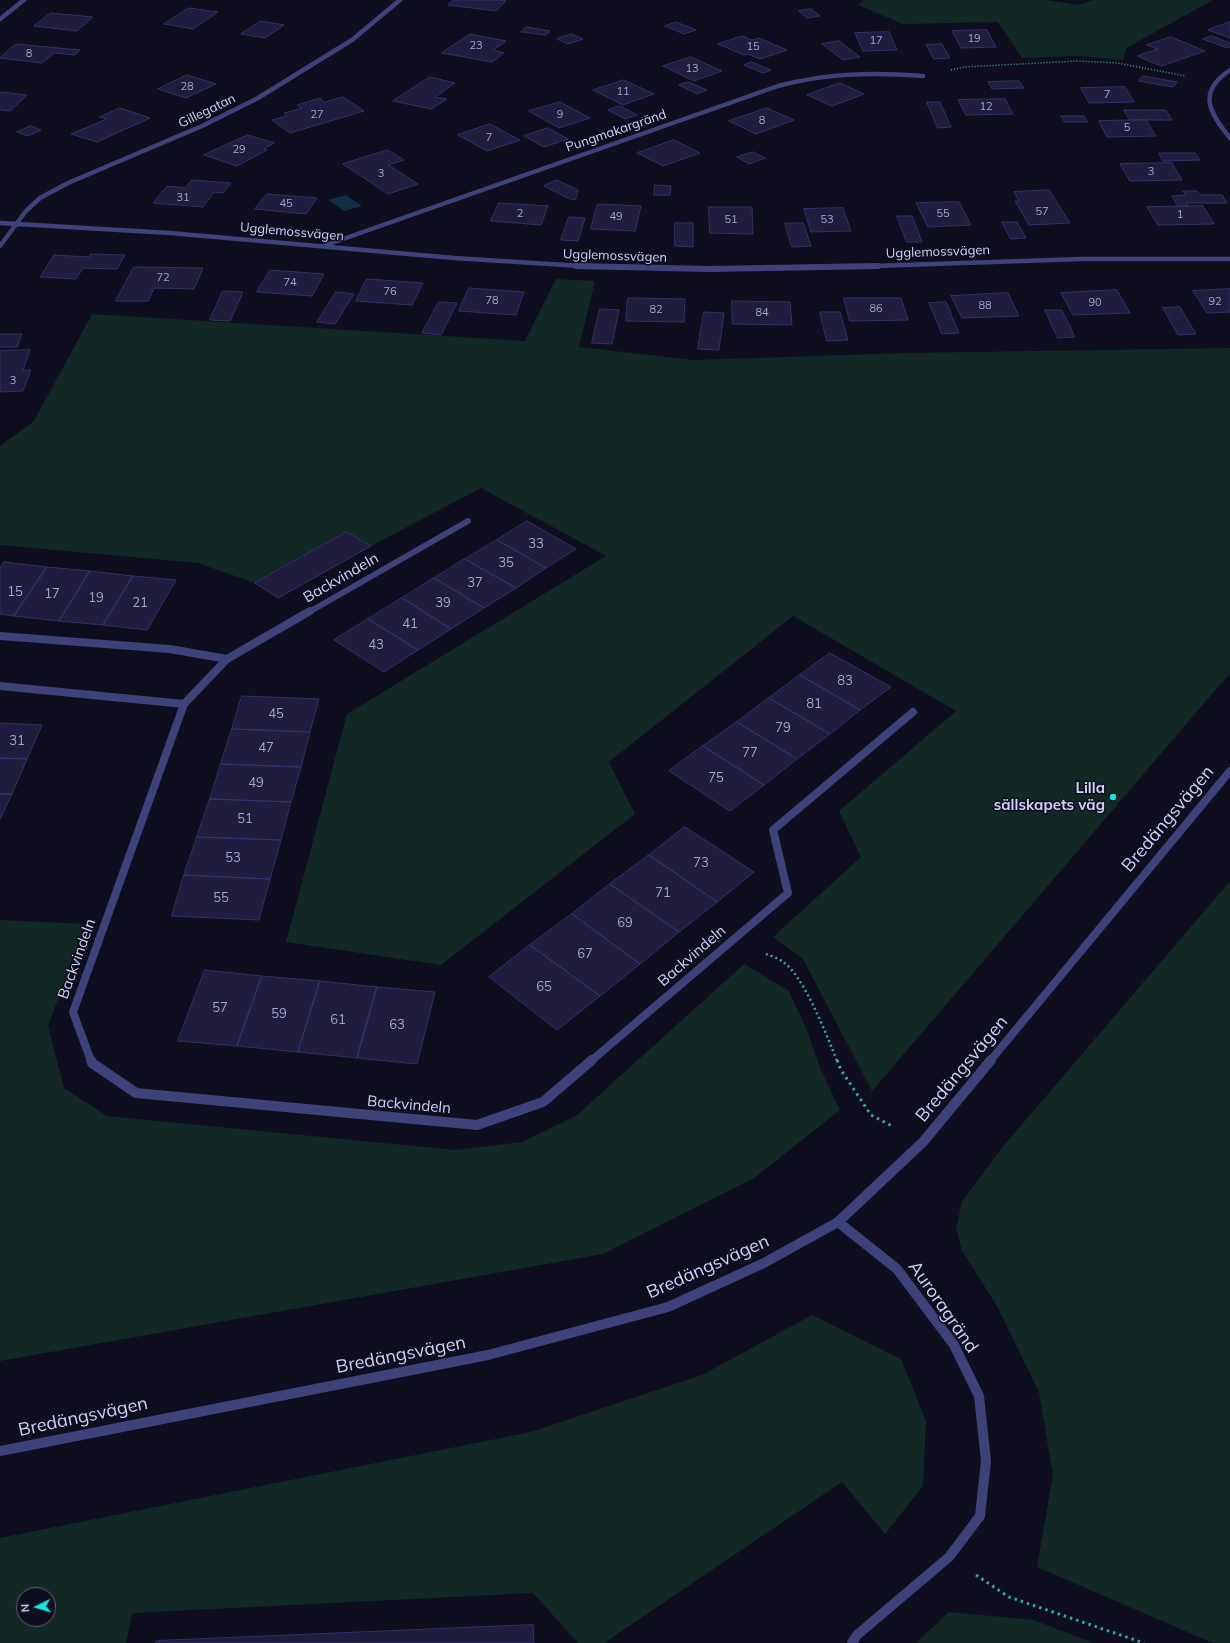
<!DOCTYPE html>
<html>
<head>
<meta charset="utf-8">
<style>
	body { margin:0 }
	#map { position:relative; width:1230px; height:1643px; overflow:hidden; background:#0f0e1f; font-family:Mulish,sans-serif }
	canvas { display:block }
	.north { position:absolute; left:16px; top:1587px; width:40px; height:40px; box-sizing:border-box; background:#0f0e1f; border:1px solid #5c5c77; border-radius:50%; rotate:265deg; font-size:11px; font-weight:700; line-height:16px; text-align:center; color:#d0d1fb }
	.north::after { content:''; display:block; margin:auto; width:14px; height:18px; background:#13e5e0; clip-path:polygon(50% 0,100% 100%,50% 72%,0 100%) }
</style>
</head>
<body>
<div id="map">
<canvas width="1230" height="1643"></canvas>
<div class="north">N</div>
</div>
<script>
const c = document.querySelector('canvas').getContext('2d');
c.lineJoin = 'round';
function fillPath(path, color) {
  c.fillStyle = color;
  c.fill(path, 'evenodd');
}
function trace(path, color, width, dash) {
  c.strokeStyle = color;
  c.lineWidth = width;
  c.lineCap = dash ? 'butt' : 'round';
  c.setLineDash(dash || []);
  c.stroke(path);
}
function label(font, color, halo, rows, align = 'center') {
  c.font = font + ' Mulish,sans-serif';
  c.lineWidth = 3;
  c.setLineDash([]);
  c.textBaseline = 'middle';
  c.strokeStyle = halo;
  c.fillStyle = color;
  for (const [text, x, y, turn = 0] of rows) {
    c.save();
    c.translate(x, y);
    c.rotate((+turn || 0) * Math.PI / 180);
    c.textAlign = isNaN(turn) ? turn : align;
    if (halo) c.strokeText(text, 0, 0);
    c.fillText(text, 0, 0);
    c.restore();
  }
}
fillPath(new Path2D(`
	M 863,0 L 1046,0 L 1079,5 L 1093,0 L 1213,0 L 1126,48 L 1123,60 L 1078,56 L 1022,58 L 998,22 L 903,24 L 858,5 Z
	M 556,279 L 595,281 L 579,347 L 694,360 L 907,353 L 1230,348 L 1230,673 L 872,1091 L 803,959 L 773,937 L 861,857 L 839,811 L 956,711 L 793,616 L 609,762 L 635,814 L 441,965 L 286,942 L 347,714 L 606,556 L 481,488 L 371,546 L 347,532 L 255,583 L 198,563 L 0,545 L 0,446 L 34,421 L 92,314 L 525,341 Z
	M 1230,881 L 1230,1643 L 1213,1643 L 1037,1567 L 1053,1475 L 1039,1392 L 997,1306 L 962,1251 L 956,1229 L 962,1202 L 1000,1150 Z
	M 0,920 L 85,924 L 48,1026 L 64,1088 L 107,1116 L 455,1150 L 522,1142 L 576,1116 L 744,964 L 789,991 L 806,1028 L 821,1070 L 840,1110 L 754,1178 L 603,1254 L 0,1361 Z
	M 812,1315 L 901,1359 L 926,1421 L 923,1486 L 885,1534 L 842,1482 L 604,1643 L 578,1643 L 533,1593 L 132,1613 L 126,1643 L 0,1643 L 0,1538 L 531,1432 L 702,1375 ZM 24,1595 L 48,1595 L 48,1619 L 24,1619 Z
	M 949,1612 L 1034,1620 L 1093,1643 L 916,1643 Z`), '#122825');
fillPath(new Path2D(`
	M 346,195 L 362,206 L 344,211 L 328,200 Z`), '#122d44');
const building = new Path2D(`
	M 454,0 L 501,0 L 506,1 L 496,11 L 448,5 Z
	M 189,8 L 218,12 L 193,29 L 164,24 Z
	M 811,9 L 820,16 L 807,18 L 799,11 Z
	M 51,13 L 93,17 L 77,31 L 34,26 Z
	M 261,21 L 284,25 L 265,38 L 241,34 Z
	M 676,22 L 696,30 L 684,34 L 665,26 Z
	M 1230,22 L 1230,38 L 1208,30 Z
	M 526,27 L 550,31 L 546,35 L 521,32 Z
	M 987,30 L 996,47 L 961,48 L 952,31 Z
	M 889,32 L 897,50 L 863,51 L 855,33 Z
	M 470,34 L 506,41 L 493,50 L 504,53 L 492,62 L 442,53 Z
	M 572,34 L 583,39 L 568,44 L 557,39 Z
	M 743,36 L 752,40 L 759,38 L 787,50 L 760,59 L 748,54 L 744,55 L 718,44 Z
	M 1212,36 L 1230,43 L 1230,47 L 1227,48 L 1203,39 Z
	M 1171,37 L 1205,51 L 1161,66 L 1137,56 L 1158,49 L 1147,45 Z
	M 839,41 L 860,57 L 843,60 L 822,44 Z
	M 16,44 L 80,50 L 75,55 L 54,53 L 42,63 L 0,58 Z
	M 942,44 L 950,58 L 934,59 L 926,45 Z
	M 691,57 L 722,71 L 694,81 L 663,66 Z
	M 752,62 L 771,70 L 763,73 L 744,65 Z
	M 187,75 L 216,84 L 186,98 L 158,89 Z
	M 1143,76 L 1177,82 L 1173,87 L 1139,81 Z
	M 430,77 L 455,83 L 435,97 L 447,99 L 431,109 L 393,101 Z
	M 624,80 L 654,94 L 623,105 L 593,90 Z
	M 1019,81 L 1024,88 L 992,89 L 988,82 Z
	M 688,82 L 707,90 L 697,94 L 679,85 Z
	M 840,83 L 864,94 L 832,106 L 807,95 Z
	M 1125,87 L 1134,102 L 1089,103 L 1081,88 Z
	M 0,92 L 27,95 L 10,111 L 0,110 Z
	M 343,97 L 364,111 L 290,133 L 272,120 L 287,116 L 284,113 L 302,108 L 297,105 L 320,98 L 324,102 Z
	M 1005,99 L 1013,114 L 966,115 L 958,100 Z
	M 560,102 L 590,118 L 559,128 L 529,111 Z
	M 927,102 L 940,102 L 951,127 L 938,128 Z
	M 620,106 L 637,115 L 625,119 L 608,110 Z
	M 120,108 L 150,118 L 97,142 L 71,134 L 107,119 L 100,117 Z
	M 767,108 L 794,120 L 756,134 L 729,121 Z
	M 1124,110 L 1166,110 L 1172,120 L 1130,120 Z
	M 1061,116 L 1084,116 L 1088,122 L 1065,122 Z
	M 1146,120 L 1156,136 L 1107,137 L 1099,121 Z
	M 490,124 L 520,140 L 487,151 L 458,135 Z
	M 31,126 L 41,130 L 27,136 L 17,132 Z
	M 548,128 L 568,139 L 544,147 L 524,136 Z
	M 248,135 L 274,143 L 264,149 L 267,150 L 237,166 L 204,155 Z
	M 674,140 L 700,153 L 663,166 L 637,153 Z
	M 388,150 L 404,160 L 388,165 L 418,184 L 388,194 L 343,164 Z
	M 753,152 L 765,158 L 749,164 L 737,157 Z
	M 1159,153 L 1195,153 L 1200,160 L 1163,161 Z
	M 1172,163 L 1182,180 L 1130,181 L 1120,164 Z
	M 192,180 L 231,183 L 223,193 L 214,192 L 203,207 L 153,203 L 167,186 L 185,188 Z
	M 557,180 L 578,190 L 576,199 L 572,200 L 544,186 Z
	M 655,185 L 671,186 L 670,195 L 654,195 Z
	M 1049,190 L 1070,223 L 1029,225 L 1015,201 L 1019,201 L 1014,192 Z
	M 1183,191 L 1197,191 L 1200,195 L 1222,195 L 1227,203 L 1186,203 L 1188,206 L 1178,206 L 1172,196 L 1186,195 Z
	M 267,194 L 317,198 L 306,214 L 255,209 Z
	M 959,202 L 971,225 L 928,227 L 916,203 Z
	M 499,203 L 548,206 L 541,225 L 491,221 Z
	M 598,204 L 641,206 L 635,231 L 591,229 Z
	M 1203,206 L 1214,224 L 1158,225 L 1147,207 Z
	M 709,207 L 752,207 L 753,234 L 710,233 Z
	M 843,208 L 851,231 L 811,232 L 804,209 Z
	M 897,216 L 912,216 L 922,242 L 907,242 Z
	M 569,217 L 585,218 L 578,241 L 561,240 Z
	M 1002,222 L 1017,222 L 1026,238 L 1011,239 Z
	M 675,223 L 693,223 L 693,247 L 675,246 Z
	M 785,223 L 803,223 L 811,246 L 792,247 Z
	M 91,254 L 125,255 L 117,269 L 83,268 L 76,279 L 40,277 L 54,255 L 89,257 Z
	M 134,267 L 203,268 L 194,289 L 154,288 L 148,301 L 116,301 Z
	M 270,270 L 324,274 L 312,296 L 257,292 Z
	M 367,279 L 423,283 L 412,305 L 356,301 Z
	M 469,288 L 524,292 L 516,315 L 459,311 Z
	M 1230,289 L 1230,312 L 1207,313 L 1193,291 Z
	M 1117,290 L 1130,313 L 1073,315 L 1061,293 Z
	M 223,291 L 243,292 L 230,321 L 210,320 Z
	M 336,292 L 354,294 L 335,324 L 317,322 Z
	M 1008,293 L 1019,316 L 962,318 L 951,296 Z
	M 628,298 L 685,299 L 684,322 L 626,321 Z
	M 844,298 L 901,298 L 908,320 L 850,321 Z
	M 732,301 L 790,302 L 792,325 L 733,324 Z
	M 439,302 L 457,303 L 441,335 L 422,333 Z
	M 946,302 L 959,333 L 942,334 L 929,303 Z
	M 1180,307 L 1196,334 L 1178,335 L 1163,308 Z
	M 600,309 L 619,310 L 612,344 L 592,343 Z
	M 1045,310 L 1062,310 L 1075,337 L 1058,338 Z
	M 704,312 L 724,313 L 719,350 L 698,349 Z
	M 820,312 L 840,312 L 848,340 L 827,341 Z
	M 0,334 L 22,334 L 17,347 L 0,347 Z
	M 30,350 L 23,370 L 31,370 L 23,391 L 0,392 L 0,351 Z
	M 527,521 L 576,549 L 546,568 L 497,540 Z
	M 347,532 L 371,546 L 278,598 L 255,583 Z
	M 497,540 L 546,568 L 516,588 L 465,559 Z
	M 465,559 L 516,588 L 484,608 L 434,578 Z
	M 4,562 L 47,567 L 14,616 L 0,614 L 0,569 Z
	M 47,567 L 90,571 L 59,621 L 14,616 Z
	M 90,571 L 133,576 L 103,625 L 59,621 Z
	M 133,576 L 176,580 L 147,630 L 103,625 Z
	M 434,578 L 484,608 L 451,629 L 402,598 Z
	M 402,598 L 451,629 L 418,650 L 368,619 Z
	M 368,619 L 418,650 L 384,672 L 334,640 Z
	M 830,653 L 891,687 L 860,710 L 800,675 Z
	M 800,675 L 860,710 L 830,734 L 769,698 Z
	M 242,696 L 319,699 L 310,732 L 232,729 Z
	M 769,698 L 830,734 L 797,759 L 737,722 Z
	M 737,722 L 797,759 L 764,785 L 703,746 Z
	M 0,723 L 42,725 L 27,759 L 0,758 Z
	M 232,729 L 310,732 L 301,767 L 221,764 Z
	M 703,746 L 764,785 L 730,811 L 669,771 Z
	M 0,758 L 27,759 L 12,794 L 0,794 Z
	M 221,764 L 301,767 L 291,802 L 210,799 Z
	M 0,794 L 12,794 L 0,819 Z
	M 210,799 L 291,802 L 281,840 L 197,837 Z
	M 685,827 L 754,872 L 717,902 L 649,855 Z
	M 197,837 L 281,840 L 270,879 L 184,875 Z
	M 649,855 L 717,902 L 679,932 L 610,884 Z
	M 184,875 L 270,879 L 259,920 L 172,916 Z
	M 610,884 L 679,932 L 640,964 L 572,914 Z
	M 572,914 L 640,964 L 600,996 L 530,945 Z
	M 530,945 L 600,996 L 557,1030 L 489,977 Z
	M 205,970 L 262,976 L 237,1046 L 178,1041 Z
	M 262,976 L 320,981 L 298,1052 L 237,1046 Z
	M 320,981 L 377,987 L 357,1058 L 298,1052 Z
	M 377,987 L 435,992 L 417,1064 L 357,1058 Z
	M 533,1625 L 534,1643 L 155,1643 L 156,1641 Z`);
fillPath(building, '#1f1c3e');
trace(building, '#343069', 1);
trace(new Path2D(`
	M 951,70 L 964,67 L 1077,61 L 1117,63 L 1186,76`), '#37a893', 1.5, [1, 2]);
trace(new Path2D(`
	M 766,954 C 771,956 778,958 783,962 C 803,974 828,1038 837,1061`), '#37a893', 2.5, [2, 3]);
trace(new Path2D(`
	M 837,1060 L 841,1070 L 871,1115 L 892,1126
	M 976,1575 L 1009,1597 L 1144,1643`), '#37a893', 3, [2.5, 4]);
trace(new Path2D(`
	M 0,19 L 24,0
	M 1230,70 C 1197,92 1209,112 1230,138
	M 0,223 L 170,233 L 454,258 L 597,267
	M 326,245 L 778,86 C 827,73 873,72 923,76
	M 0,246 L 26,211 L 40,198 L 68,183 L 202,126 L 258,98 L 352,40 L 400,0
	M 844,267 L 1082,259 L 1230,259`), '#3d427a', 4.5);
trace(new Path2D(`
	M 576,266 L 710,269 L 878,266
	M 309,612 L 468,521`), '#3d427a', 6);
trace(new Path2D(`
	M 0,636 L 170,649 L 227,659
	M 0,686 L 184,704
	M 91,1061 L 73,1012 L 184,704 L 227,659 L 310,611
	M 591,1061 L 788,893 L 773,830 L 913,712`), '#3d427a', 8);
trace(new Path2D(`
	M 91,1060 L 92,1063 L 136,1093 L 477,1125 L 543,1102 L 592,1060
	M 838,1222 L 897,1269 L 954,1345 L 979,1396 L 986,1461 L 980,1516 L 949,1557 L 857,1635 L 852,1643`), '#3d427a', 10);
trace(new Path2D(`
	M 990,1061 L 1230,771`), '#3d427a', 8);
trace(new Path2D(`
	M 0,1451 L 488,1355 L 668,1307 L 764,1263 L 838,1222 L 923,1142 L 991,1060`), '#3d427a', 10);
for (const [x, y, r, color] of [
	[1113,797,4,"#13e5e0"]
]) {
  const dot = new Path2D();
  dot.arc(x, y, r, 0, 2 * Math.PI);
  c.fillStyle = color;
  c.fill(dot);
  trace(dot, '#0f0e1f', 1.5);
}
label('11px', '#a4a4cc', null, [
	["19",974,39],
	["17",876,41],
	["23",476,46],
	["15",753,47],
	["8",29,54],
	["13",692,69],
	["28",187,87],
	["11",623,92],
	["7",1107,95],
	["12",986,107],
	["27",317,115],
	["9",560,115],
	["8",762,121],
	["5",1127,128],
	["7",489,138],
	["29",239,150],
	["3",1151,172],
	["3",381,174],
	["31",183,198],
	["45",286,204],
	["57",1042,212],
	["2",520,214],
	["55",943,214],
	["1",1180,215],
	["49",616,217],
	["51",731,220],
	["53",827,220],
	["72",163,278],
	["74",290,283],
	["76",390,292],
	["78",492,301],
	["92",1215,302],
	["90",1095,303],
	["88",985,306],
	["86",876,309],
	["82",656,310],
	["84",762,313],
	["3",13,381]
]);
label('13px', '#d0d1fb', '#0f0e1f', [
	["Gillegatan",207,111,-26],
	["Pungmakargränd",616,131,-19],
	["Ugglemossvägen",292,232,5],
	["Ugglemossvägen",938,252,-2],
	["Ugglemossvägen",615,256,2]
]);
label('13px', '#a4a4cc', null, [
	["33",536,544],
	["35",506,563],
	["37",475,583],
	["15",15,592],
	["17",52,594],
	["19",96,598],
	["21",140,603],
	["39",443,603],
	["41",410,624],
	["43",376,645],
	["83",845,681],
	["81",814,704],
	["45",276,714],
	["79",783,728],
	["31",17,741],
	["47",266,748],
	["77",750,753],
	["75",716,778],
	["49",256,783],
	["51",245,819],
	["53",233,858],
	["73",701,863],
	["71",663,893],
	["55",221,898],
	["69",625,923],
	["67",585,954],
	["65",544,987],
	["57",220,1008],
	["59",279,1014],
	["61",338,1020],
	["63",397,1025]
]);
label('15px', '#d0d1fb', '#0f0e1f', [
	["Backvindeln",341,578,-30],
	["Backvindeln",692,956,-41],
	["Backvindeln",77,959,-70],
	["Backvindeln",409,1105,5]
]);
label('bold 15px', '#d0d1fb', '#0f0e1f', [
	["Lilla",1105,788],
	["sällskapets väg",1105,805]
], 'right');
label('18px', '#d0d1fb', '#0f0e1f', [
	["Bredängsvägen",1168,819,-50],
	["Bredängsvägen",962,1069,-50],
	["Bredängsvägen",708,1267,-24],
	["Auroragränd",943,1307,55],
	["Bredängsvägen",401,1355,-11],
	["Bredängsvägen",83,1417,-12]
]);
</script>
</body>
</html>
